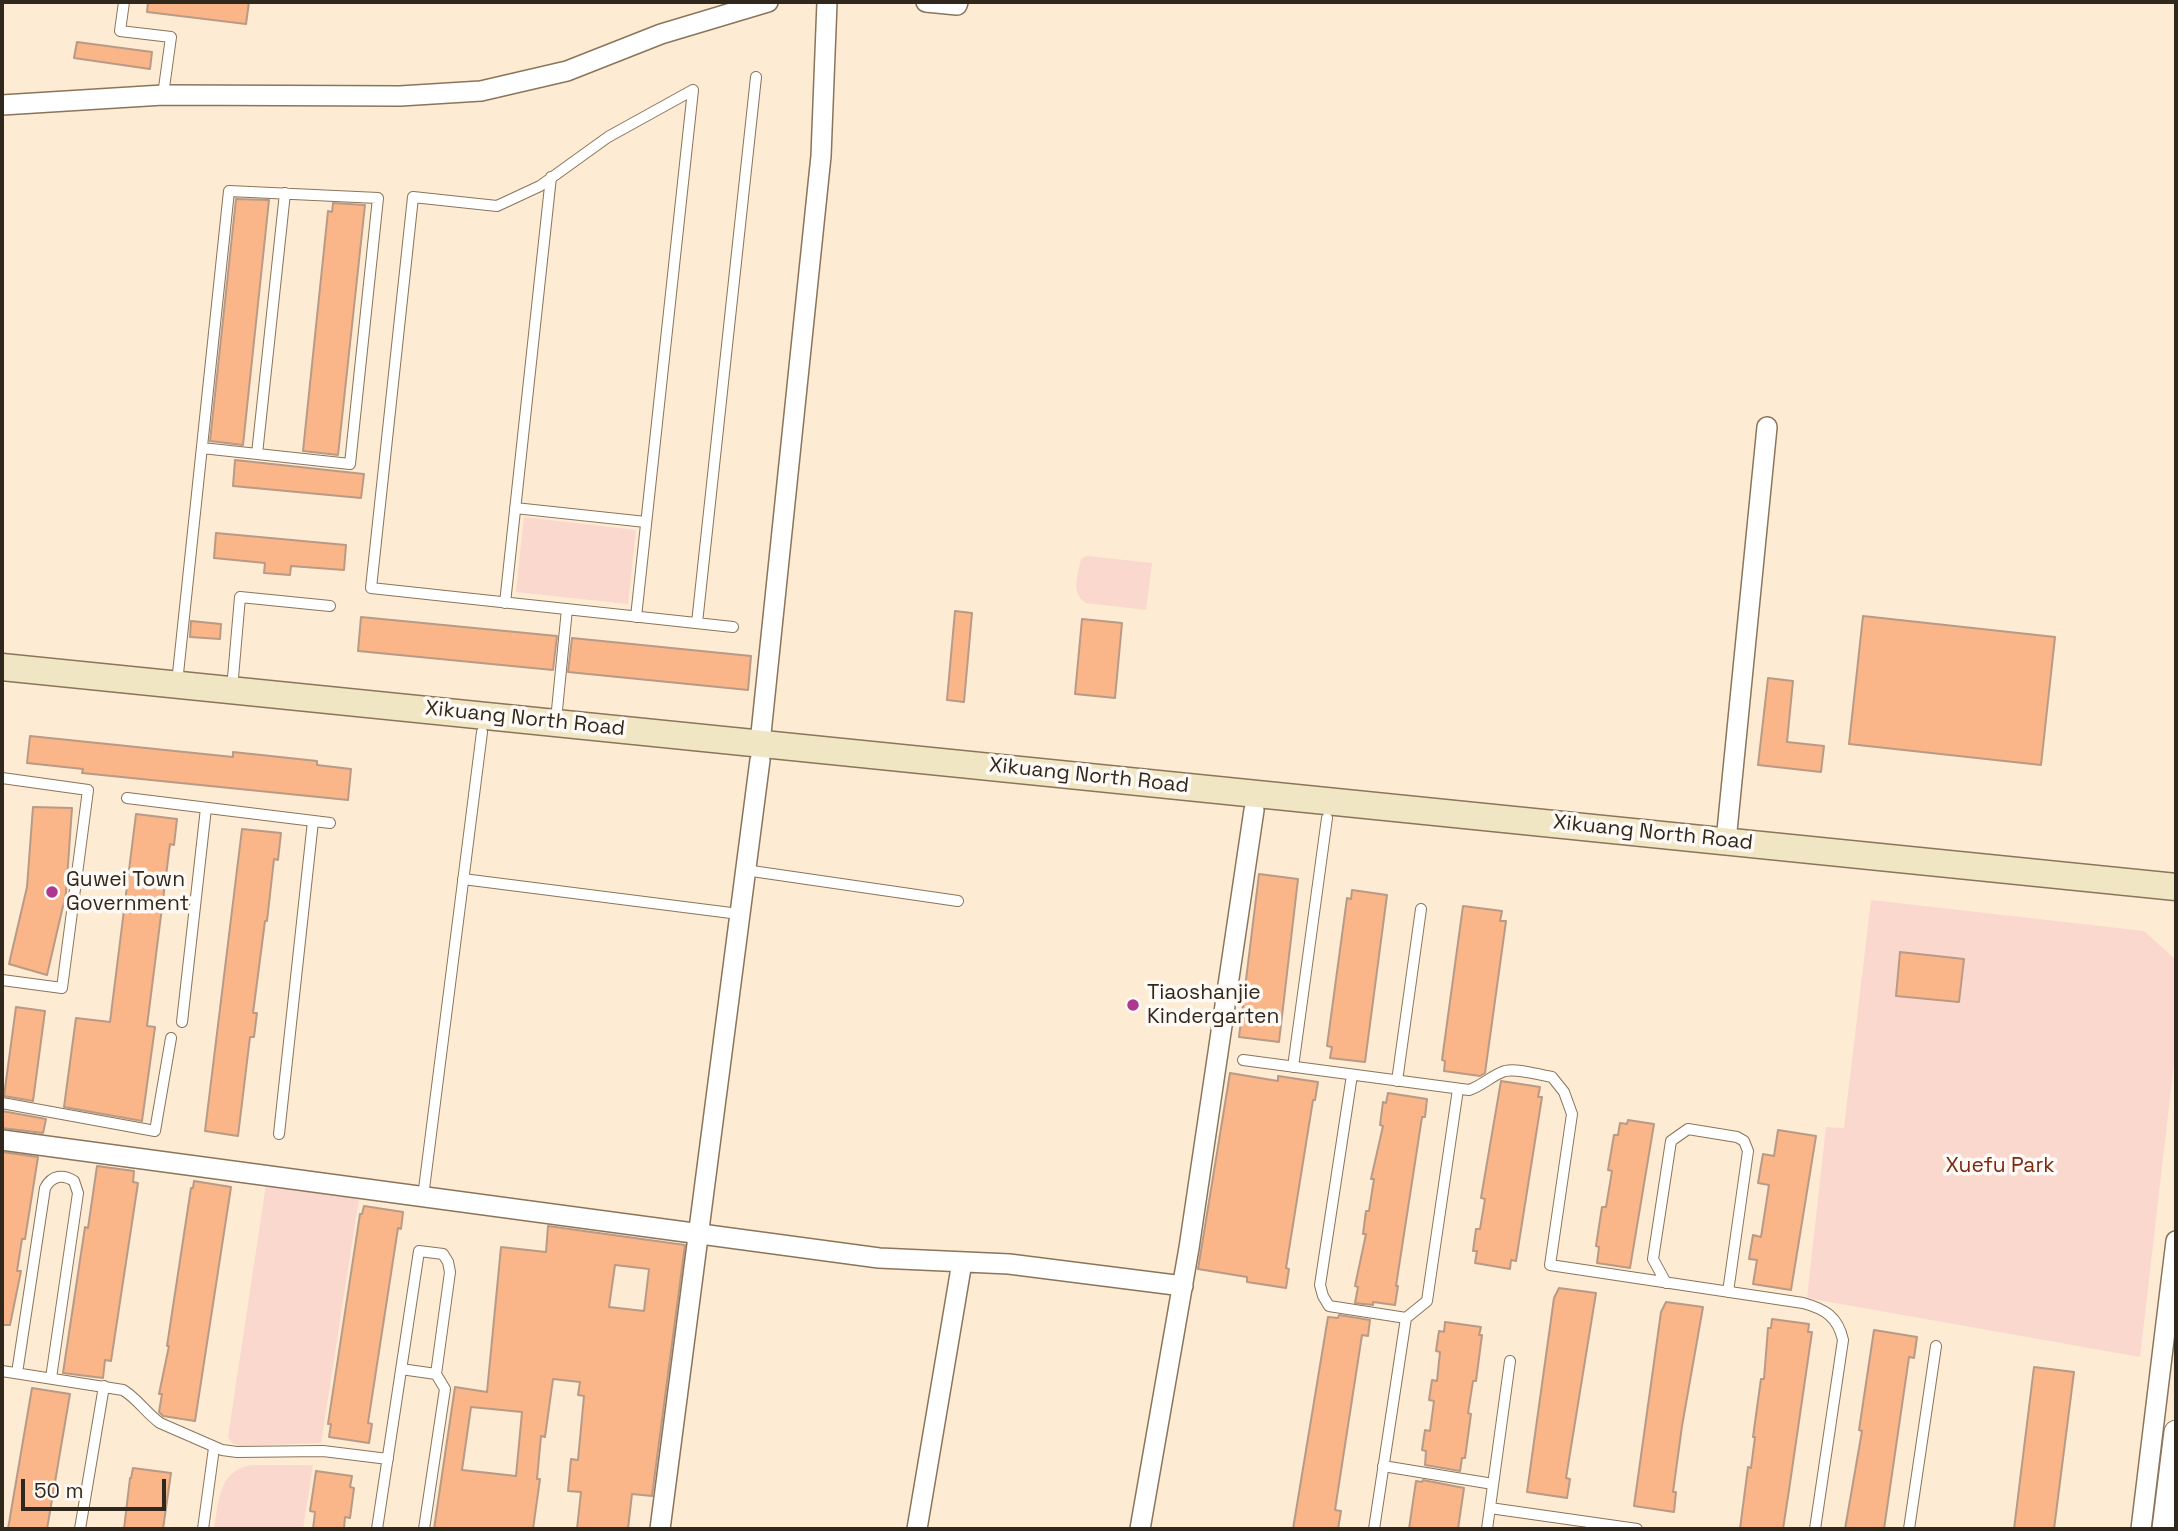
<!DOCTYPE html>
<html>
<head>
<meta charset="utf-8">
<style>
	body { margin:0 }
	#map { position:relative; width:2178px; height:1531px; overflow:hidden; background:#fdebd3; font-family:"Space Grotesk",sans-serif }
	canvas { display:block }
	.frame { position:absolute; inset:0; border:4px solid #31281d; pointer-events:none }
	.scale { position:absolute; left:21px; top:1479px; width:145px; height:32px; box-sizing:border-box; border:4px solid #31281d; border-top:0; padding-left:9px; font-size:21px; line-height:24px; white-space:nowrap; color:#31281d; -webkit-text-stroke:5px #fffaf5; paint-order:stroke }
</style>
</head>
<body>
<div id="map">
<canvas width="2178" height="1531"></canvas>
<div class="frame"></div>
<div class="scale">50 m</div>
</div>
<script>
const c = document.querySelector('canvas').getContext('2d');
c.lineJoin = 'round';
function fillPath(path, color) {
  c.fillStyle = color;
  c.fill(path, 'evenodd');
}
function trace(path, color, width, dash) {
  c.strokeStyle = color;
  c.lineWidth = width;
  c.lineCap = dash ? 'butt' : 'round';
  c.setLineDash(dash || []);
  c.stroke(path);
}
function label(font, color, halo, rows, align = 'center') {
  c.font = font + ' "Space Grotesk",sans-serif';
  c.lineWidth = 7;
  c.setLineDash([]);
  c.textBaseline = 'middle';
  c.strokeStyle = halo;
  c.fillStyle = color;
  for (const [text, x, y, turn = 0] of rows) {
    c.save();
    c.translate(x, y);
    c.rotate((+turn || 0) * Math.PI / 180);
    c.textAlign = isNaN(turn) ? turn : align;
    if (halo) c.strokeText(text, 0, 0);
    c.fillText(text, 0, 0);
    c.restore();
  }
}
fillPath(new Path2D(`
	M 524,517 L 636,530 L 628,604 L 516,592 Z
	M 1087,556 L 1152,563 L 1146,610 L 1086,603 C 1070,592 1078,576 1081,559 Z
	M 1871,900 L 2144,931 L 2176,960 L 2176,1046 L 2140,1357 L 1807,1298 L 1826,1127 L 1844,1128 Z
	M 266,1185 L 359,1198 L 321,1443 L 239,1446 L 232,1443 L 228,1437 Z
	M 251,1465 L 313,1465 L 303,1529 L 214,1529 C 219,1502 218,1471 251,1465 Z`), '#fad8ce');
const building = new Path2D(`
	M 148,2 L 249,2 L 246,24 L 147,12 Z
	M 77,42 L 152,52 L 150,69 L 74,58 Z
	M 236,199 L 269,200 L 243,445 L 210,441 Z
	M 333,203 L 365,205 L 338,455 L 303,451 L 328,211 L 332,212 Z
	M 235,460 L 364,474 L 361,498 L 233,486 Z
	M 216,533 L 346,545 L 344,570 L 291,566 L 290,575 L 264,573 L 265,563 L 214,558 Z
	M 955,611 L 972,613 L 964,702 L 947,700 Z
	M 1863,616 L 2055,637 L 2041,765 L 1849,744 Z
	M 361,617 L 557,636 L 553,670 L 358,651 Z
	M 1082,619 L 1122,623 L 1115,698 L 1075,694 Z
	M 191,621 L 221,624 L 220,639 L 190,637 Z
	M 572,638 L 751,656 L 748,690 L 568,672 Z
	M 1768,678 L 1793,681 L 1787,742 L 1824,746 L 1821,772 L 1758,765 Z
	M 30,736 L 233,757 L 233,752 L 317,761 L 317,765 L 351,769 L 348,800 L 82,773 L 83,769 L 27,763 Z
	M 33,807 L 72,808 L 66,893 L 47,975 L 9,964 L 27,887 Z
	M 136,814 L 177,819 L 174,845 L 170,844 L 147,1026 L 155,1027 L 142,1121 L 64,1107 L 76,1018 L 110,1022 Z
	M 242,829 L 281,833 L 278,860 L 274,859 L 267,921 L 265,921 L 253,1013 L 257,1013 L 254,1037 L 250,1037 L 238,1136 L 205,1131 Z
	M 1259,874 L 1298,879 L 1279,1042 L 1239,1037 Z
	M 1352,890 L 1387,895 L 1365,1062 L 1330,1058 L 1332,1047 L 1327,1046 L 1347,898 L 1351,899 Z
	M 1463,906 L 1502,911 L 1500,921 L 1506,921 L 1485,1073 L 1480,1076 L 1444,1071 L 1445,1061 L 1442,1060 Z
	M 1900,952 L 1964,959 L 1959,1002 L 1896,996 Z
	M 16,1007 L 45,1011 L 33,1101 L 4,1096 Z
	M 1230,1073 L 1278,1081 L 1278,1076 L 1318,1082 L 1315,1100 L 1313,1100 L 1286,1268 L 1289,1269 L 1286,1288 L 1247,1282 L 1247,1277 L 1198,1269 Z
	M 1501,1081 L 1540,1087 L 1538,1097 L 1542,1097 L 1516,1261 L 1511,1260 L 1510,1269 L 1475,1263 L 1477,1251 L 1473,1251 L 1476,1229 L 1480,1229 L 1485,1199 L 1481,1198 Z
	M 1388,1093 L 1427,1099 L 1425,1117 L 1422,1117 L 1396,1286 L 1398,1286 L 1395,1305 L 1373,1302 L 1373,1305 L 1355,1303 L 1358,1287 L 1355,1286 L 1366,1234 L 1363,1234 L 1366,1211 L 1369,1211 L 1374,1179 L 1371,1179 L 1383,1126 L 1380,1125 L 1383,1102 L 1386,1103 Z
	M 2,1111 L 46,1119 L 43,1133 L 2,1128 Z
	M 1628,1120 L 1654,1124 L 1630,1268 L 1597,1263 L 1599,1247 L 1596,1246 L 1602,1207 L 1606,1207 L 1612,1171 L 1608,1170 L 1614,1135 L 1618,1135 L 1620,1123 L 1627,1124 Z
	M 1778,1130 L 1816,1136 L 1791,1290 L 1753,1284 L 1757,1260 L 1749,1259 L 1753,1235 L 1761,1237 L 1769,1185 L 1758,1183 L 1763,1154 L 1774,1156 Z
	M 2,1152 L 38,1157 L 25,1239 L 22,1239 L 17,1271 L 21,1271 L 10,1325 L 2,1325 Z
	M 97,1166 L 134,1171 L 133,1182 L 138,1183 L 111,1361 L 105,1360 L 103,1378 L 63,1373 L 85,1227 L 88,1228 Z
	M 194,1181 L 231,1187 L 195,1421 L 163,1416 L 159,1412 L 162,1394 L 159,1394 L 169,1346 L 167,1346 L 191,1188 L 193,1188 Z
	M 364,1206 L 403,1212 L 401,1229 L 398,1228 L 368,1423 L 372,1424 L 369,1443 L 329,1437 L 331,1424 L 328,1424 L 360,1214 L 362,1214 Z
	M 548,1226 L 685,1245 L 652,1496 L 632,1494 L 628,1529 L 577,1529 L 581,1492 L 568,1491 L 571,1459 L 578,1460 L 584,1396 L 578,1395 L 580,1382 L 553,1379 L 545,1437 L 541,1436 L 537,1479 L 540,1479 L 533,1529 L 434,1529 L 455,1387 L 487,1392 L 501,1247 L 546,1252 ZM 615,1265 L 649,1269 L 644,1311 L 609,1307 ZM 471,1407 L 522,1412 L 516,1476 L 462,1470 Z
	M 1559,1288 L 1596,1293 L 1566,1478 L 1570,1479 L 1567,1498 L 1527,1492 L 1554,1298 Z
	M 1666,1302 L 1703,1307 L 1682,1426 L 1673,1492 L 1676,1492 L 1674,1512 L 1634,1506 L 1661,1312 Z
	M 1339,1315 L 1370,1320 L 1368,1336 L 1362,1335 L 1347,1432 L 1335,1510 L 1341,1511 L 1338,1529 L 1293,1529 L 1328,1317 L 1338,1318 Z
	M 1772,1319 L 1809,1324 L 1808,1332 L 1812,1332 L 1789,1490 L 1783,1529 L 1740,1529 L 1748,1467 L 1751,1468 L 1755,1437 L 1753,1437 L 1761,1379 L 1764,1379 L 1768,1328 L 1771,1328 Z
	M 1445,1322 L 1481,1327 L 1479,1335 L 1482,1335 L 1476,1381 L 1473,1381 L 1468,1413 L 1471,1414 L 1465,1458 L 1462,1458 L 1460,1471 L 1425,1465 L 1426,1451 L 1422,1450 L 1425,1430 L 1430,1431 L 1434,1401 L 1429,1400 L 1432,1380 L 1437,1381 L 1440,1352 L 1436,1351 L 1439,1331 L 1444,1332 Z
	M 1874,1330 L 1917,1337 L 1914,1358 L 1909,1357 L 1884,1529 L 1845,1529 L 1862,1431 L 1859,1430 Z
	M 2034,1367 L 2074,1372 L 2054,1529 L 2014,1529 Z
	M 32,1388 L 70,1394 L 47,1529 L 8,1529 Z
	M 133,1468 L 171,1473 L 163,1529 L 124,1529 L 130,1478 L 131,1478 Z
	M 316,1471 L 352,1476 L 350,1487 L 354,1488 L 350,1518 L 345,1517 L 344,1529 L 313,1529 L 315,1512 L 310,1511 Z
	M 1423,1480 L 1464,1488 L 1458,1529 L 1409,1529 L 1416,1481 L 1422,1482 Z`);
fillPath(building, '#fab689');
trace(building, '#b99a86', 2);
const service = new Path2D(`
	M 124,2 L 120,31 L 171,37 L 163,95
	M 693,90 L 608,137 L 540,186 L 497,206 L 413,197 L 371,588 L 733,627
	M 257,454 L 285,193
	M 515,508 L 646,522
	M 505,603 L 551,177
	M 636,617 L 693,90
	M 697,623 L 756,77
	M 177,683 L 229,191 L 378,198 L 350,464 L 202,448
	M 232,689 L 240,597 L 330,606
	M 556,720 L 567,609
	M 2,778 L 88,790 L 62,988 L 2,980
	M 127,798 L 330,823
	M 745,870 L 958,901
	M 463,879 L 739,914
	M 182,1022 L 206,808
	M 1243,1060 L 1469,1090 C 1482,1086 1492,1075 1505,1071 C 1519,1068 1538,1075 1552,1077 L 1564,1092 L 1572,1114 L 1550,1265 L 1803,1303 C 1825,1309 1838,1317 1843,1340 L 1815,1529
	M 1293,1067 L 1327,818
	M 1352,1075 L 1320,1285 L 1323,1296 L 1329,1306 L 1406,1318
	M 1397,1081 L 1421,909
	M 2,1103 L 155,1131 L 171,1038
	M 279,1134 L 313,821
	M 423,1197 L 482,732
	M 1666,1283 L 1653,1259 L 1671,1141 L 1688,1129 L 1737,1137 L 1744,1141 L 1748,1151 L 1728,1292
	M 401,1369 L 436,1374
	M 2,1371 L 123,1390 C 138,1399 146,1413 160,1423 L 222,1450 L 237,1452 L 323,1451 L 388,1459
	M 17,1373 L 45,1188 C 52,1175 63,1174 74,1181 L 78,1193 L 51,1378
	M 1383,1466 L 1493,1484
	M 1490,1508 L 1637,1529
	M 80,1529 L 104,1386
	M 203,1529 L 214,1448
	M 377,1529 L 419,1251 L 443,1254 L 448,1262 L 450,1272 L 436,1374 L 445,1389 L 424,1529
	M 1374,1529 L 1406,1318 L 1427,1301 L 1458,1089
	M 1487,1529 L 1510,1361
	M 1909,1529 L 1936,1346`);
const minor = new Path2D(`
	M 926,2 L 957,5 L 958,2
	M 2,105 L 163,95 L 400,96 L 481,91 L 567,71 L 661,34 L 768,2
	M 760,743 L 821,156 L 827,2
	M 1726,841 L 1767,427
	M 2,1140 L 879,1258 L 1009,1264 L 1183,1286
	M 660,1529 L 760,760
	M 917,1529 L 962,1262
	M 1140,1529 L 1189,1248 L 1254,810
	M 2141,1529 L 2176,1241`);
const tertiary = new Path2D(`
	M 2164,1529 L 2176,1432`);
const secondary = new Path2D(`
	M 2,667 L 2176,887`);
trace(service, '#8a755b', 12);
trace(minor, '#8a755b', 22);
trace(tertiary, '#8a755b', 25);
trace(secondary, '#8a755b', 29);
trace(service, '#fff', 10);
trace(minor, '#fff', 19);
trace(tertiary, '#fff', 23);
trace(secondary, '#f1e6c4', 26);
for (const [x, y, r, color] of [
	[52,892,7,"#af388e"],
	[1133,1005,7,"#af388e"]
]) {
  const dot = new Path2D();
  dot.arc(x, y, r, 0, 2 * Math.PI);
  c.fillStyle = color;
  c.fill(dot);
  trace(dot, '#fffaf5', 2.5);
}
label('21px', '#31281d', '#fffaf5', [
	["Xikuang North Road",525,719,6],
	["Xikuang North Road",1089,776,6],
	["Xikuang North Road",1653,833,6]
]);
label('21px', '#31281d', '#fffaf5', [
	["Guwei Town",66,880],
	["Government",66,904],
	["Tiaoshanjie",1147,993],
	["Kindergarten",1147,1017]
], 'left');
label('21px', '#7c270e', '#fffaf5', [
	["Xuefu Park",2000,1166]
]);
</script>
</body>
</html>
